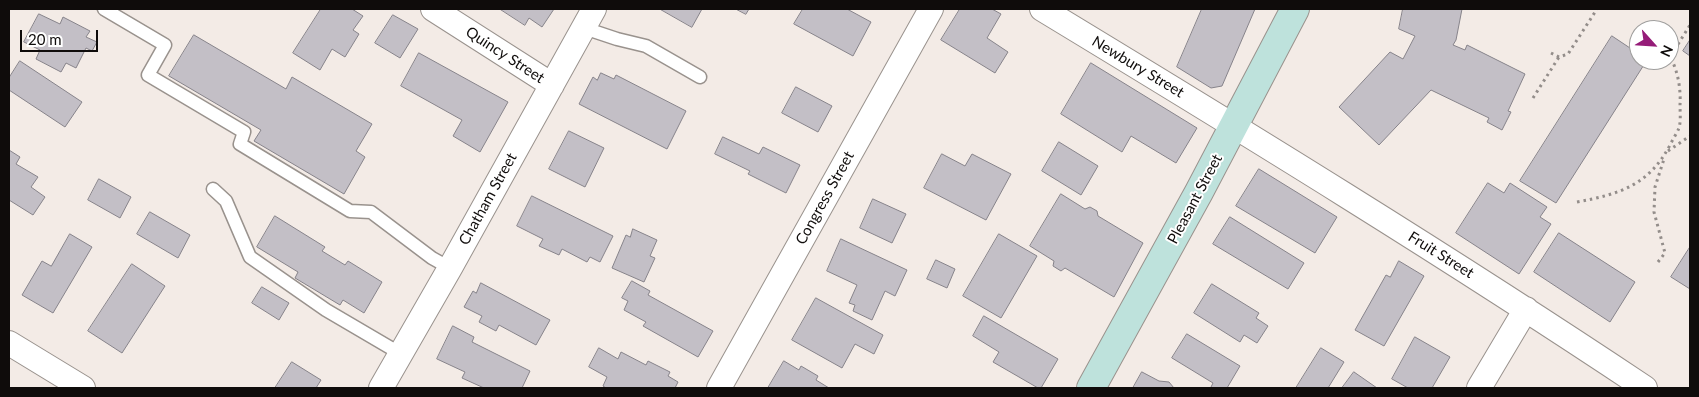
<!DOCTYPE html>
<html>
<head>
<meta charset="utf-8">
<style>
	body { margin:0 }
	#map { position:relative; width:1699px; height:397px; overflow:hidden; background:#f3ebe6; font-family:Lato,sans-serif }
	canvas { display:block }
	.frame { position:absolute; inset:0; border:10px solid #0f0c0b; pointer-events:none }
	.north { position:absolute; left:1629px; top:20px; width:50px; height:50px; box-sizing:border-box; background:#fff; border:1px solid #9f9e9d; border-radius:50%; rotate:116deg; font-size:14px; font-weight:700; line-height:20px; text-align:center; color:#0f0c0b }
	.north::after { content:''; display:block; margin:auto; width:18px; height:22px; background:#951c78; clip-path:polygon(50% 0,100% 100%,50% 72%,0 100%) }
	.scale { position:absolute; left:20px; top:30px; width:78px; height:22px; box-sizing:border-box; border:2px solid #0f0c0b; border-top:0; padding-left:6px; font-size:15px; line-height:18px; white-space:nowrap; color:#0f0c0b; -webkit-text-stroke:4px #fff; paint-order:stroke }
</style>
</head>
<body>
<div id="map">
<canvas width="1699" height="397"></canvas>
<div class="frame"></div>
<div class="north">N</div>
<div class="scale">20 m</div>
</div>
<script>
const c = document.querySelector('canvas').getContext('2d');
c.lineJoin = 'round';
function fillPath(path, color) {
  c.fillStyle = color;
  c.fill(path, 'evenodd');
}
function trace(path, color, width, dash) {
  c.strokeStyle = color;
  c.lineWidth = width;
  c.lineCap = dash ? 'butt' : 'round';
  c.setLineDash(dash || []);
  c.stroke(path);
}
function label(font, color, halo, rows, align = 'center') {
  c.font = font + ' Lato,sans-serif';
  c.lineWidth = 4;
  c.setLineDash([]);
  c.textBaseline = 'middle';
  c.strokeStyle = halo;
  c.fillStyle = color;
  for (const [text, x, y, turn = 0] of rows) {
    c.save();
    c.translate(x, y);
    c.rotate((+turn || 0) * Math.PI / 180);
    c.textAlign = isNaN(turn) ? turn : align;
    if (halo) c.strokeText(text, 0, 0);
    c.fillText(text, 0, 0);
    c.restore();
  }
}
const building = new Path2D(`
	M 321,9 L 352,9 L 363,16 L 353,30 L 359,34 L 345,57 L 332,49 L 320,70 L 293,53 Z
	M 500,9 L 554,9 L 542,27 L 529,18 L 525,25 Z
	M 660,9 L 702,9 L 692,27 Z
	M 736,9 L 749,9 L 746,14 Z
	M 803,9 L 847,9 L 871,22 L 853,56 L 794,24 Z
	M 960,9 L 992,9 L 1001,14 L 987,38 L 1008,52 L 995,73 L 941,40 Z
	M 1202,9 L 1255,9 L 1222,86 L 1211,88 L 1177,67 Z
	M 1403,9 L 1462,9 L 1456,40 L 1453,45 L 1465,50 L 1467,45 L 1525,74 L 1508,111 L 1511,112 L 1502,130 L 1487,122 L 1489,118 L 1431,90 L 1379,145 L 1339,107 L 1390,52 L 1403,59 L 1415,36 L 1399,29 Z
	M 39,14 L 60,24 L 63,17 L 90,31 L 86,37 L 97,42 L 92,51 L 86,48 L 76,68 L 66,63 L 61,72 L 36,59 L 40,50 L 24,42 Z
	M 393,15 L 418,29 L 400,58 L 375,43 Z
	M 194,35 L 286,89 L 292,77 L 372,124 L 356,151 L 365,157 L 344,194 L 254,141 L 261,130 L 169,76 Z
	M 1612,36 L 1639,54 L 1639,60 L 1647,60 L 1556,203 L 1520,181 Z
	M 1690,40 L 1690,56 L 1683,51 Z
	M 419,53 L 508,102 L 480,152 L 453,136 L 462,120 L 401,86 Z
	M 20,61 L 82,102 L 65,127 L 9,90 L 9,78 Z
	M 1091,63 L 1197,128 L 1176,163 L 1131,136 L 1122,152 L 1061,114 Z
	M 601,73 L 614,79 L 616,75 L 686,111 L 667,149 L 579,104 L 593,77 L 597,80 Z
	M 796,87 L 832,106 L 818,132 L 782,113 Z
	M 569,131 L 604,148 L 585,187 L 549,169 Z
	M 723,137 L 759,154 L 763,147 L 800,165 L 786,193 L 748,174 L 750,171 L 715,154 Z
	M 1059,142 L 1098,166 L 1081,195 L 1042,171 Z
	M 9,150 L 20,157 L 16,164 L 38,177 L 31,187 L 45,197 L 33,215 L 9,200 Z
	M 942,154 L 965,166 L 972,154 L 1011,174 L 986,220 L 924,188 Z
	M 1259,169 L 1337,217 L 1315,253 L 1236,206 Z
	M 99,179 L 131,197 L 120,218 L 88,200 Z
	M 1488,183 L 1504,193 L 1510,183 L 1547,207 L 1540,217 L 1551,224 L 1519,274 L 1456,233 Z
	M 1061,194 L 1085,209 L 1090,207 L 1097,211 L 1098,216 L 1143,243 L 1114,297 L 1065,268 L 1061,271 L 1053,266 L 1054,261 L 1030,246 Z
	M 532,196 L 613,236 L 600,262 L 590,257 L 587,262 L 562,249 L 559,255 L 539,246 L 543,239 L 517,226 Z
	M 873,199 L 906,214 L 892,243 L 860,228 Z
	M 150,212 L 190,235 L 178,258 L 137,234 Z
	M 275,216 L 325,247 L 322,251 L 345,265 L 348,261 L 382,282 L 364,313 L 343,300 L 340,305 L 295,278 L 298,272 L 257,247 Z
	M 1230,217 L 1304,263 L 1288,289 L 1213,244 Z
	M 633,229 L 657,240 L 650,256 L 655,258 L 644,282 L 612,268 L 626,235 L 630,237 Z
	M 1559,233 L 1635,282 L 1610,322 L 1534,272 Z
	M 70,234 L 92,247 L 53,313 L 22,295 L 42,261 L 51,266 Z
	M 999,234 L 1037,256 L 1001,318 L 963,296 Z
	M 841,239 L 907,270 L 895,296 L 885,291 L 872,320 L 853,311 L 855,305 L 849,303 L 857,285 L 827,271 Z
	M 1690,247 L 1690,289 L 1671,277 Z
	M 936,260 L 955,269 L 947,288 L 927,279 Z
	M 1399,261 L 1424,276 L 1384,346 L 1355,330 L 1386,275 L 1390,277 Z
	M 132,264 L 165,286 L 122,353 L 88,331 Z
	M 632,281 L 650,291 L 648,295 L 713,331 L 698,357 L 643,326 L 646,322 L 624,310 L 628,301 L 622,298 Z
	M 481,283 L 550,320 L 536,345 L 499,325 L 496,331 L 479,322 L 482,316 L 464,307 L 473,291 L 476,293 Z
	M 1212,284 L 1259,313 L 1256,318 L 1268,326 L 1257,343 L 1244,335 L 1240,342 L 1194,313 Z
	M 262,287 L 289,303 L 279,320 L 252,303 Z
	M 816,298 L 883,335 L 874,354 L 855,344 L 842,368 L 792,340 Z
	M 984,316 L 1058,359 L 1041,388 L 1038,388 L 993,362 L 999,352 L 973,336 Z
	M 453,326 L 474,337 L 472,342 L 530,371 L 522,388 L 484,388 L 462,378 L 465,372 L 437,359 Z
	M 1187,334 L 1240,366 L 1227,388 L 1212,388 L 1211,387 L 1213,383 L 1172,358 Z
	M 1415,337 L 1450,357 L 1432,388 L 1408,388 L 1392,379 Z
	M 599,348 L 618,359 L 621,352 L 646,365 L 648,361 L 670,372 L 668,376 L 678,382 L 675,388 L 606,388 L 603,386 L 607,377 L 589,367 Z
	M 1321,348 L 1344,362 L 1328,388 L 1296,388 Z
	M 784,361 L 799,370 L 801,366 L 818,376 L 816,380 L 829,388 L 768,388 Z
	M 292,362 L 321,380 L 316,388 L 275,388 Z
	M 1142,372 L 1159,381 L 1169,382 L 1174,388 L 1133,388 Z
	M 1354,372 L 1377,388 L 1342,388 Z`);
fillPath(building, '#c3bfc6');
trace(building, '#86838a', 1);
const service = new Path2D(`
	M 104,9 L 165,45 L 148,75 L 244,132 L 240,144 L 350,211 L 371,212 L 432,258 L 450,268
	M 584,28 L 617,39 L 646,46 L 700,77
	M 213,189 L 226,201 L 250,257 L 326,310 L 401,354`);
const minor = new Path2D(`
	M 433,9 L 552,85
	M 1042,9 C 1245,132 1447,256 1645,388
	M 9,343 L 83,388
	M 381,388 L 450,268 L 594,9
	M 719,388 L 931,9
	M 1479,388 L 1526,309`);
const secondary = new Path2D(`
	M 1091,388 L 1199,192 L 1295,9`);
trace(service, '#99928d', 15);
trace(minor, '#99928d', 26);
trace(secondary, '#99928d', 30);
trace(new Path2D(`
	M 1551,53 L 1559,57 L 1568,54 L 1597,9
	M 1533,98 L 1559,57
	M 1668,151 L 1690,136
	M 1577,202 C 1620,194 1649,185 1670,145 C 1673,139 1677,133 1679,128 C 1681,121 1680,112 1680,105 C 1681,90 1678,70 1670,57 L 1690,25
	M 1658,262 L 1665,253 L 1654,212 L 1655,187 L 1664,159`), '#938d8a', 3, [2.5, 4]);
trace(service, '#fff', 12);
trace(minor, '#fff', 24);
trace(secondary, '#bee2dc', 28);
label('15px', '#0f0c0b', '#fff', [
	["Quincy Street",505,55,33],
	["Newbury Street",1138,67,31],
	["Congress Street",825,198,-61],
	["Chatham Street",488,199,-61],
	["Pleasant Street",1195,199,-62],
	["Fruit Street",1441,255,32]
]);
</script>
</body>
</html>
